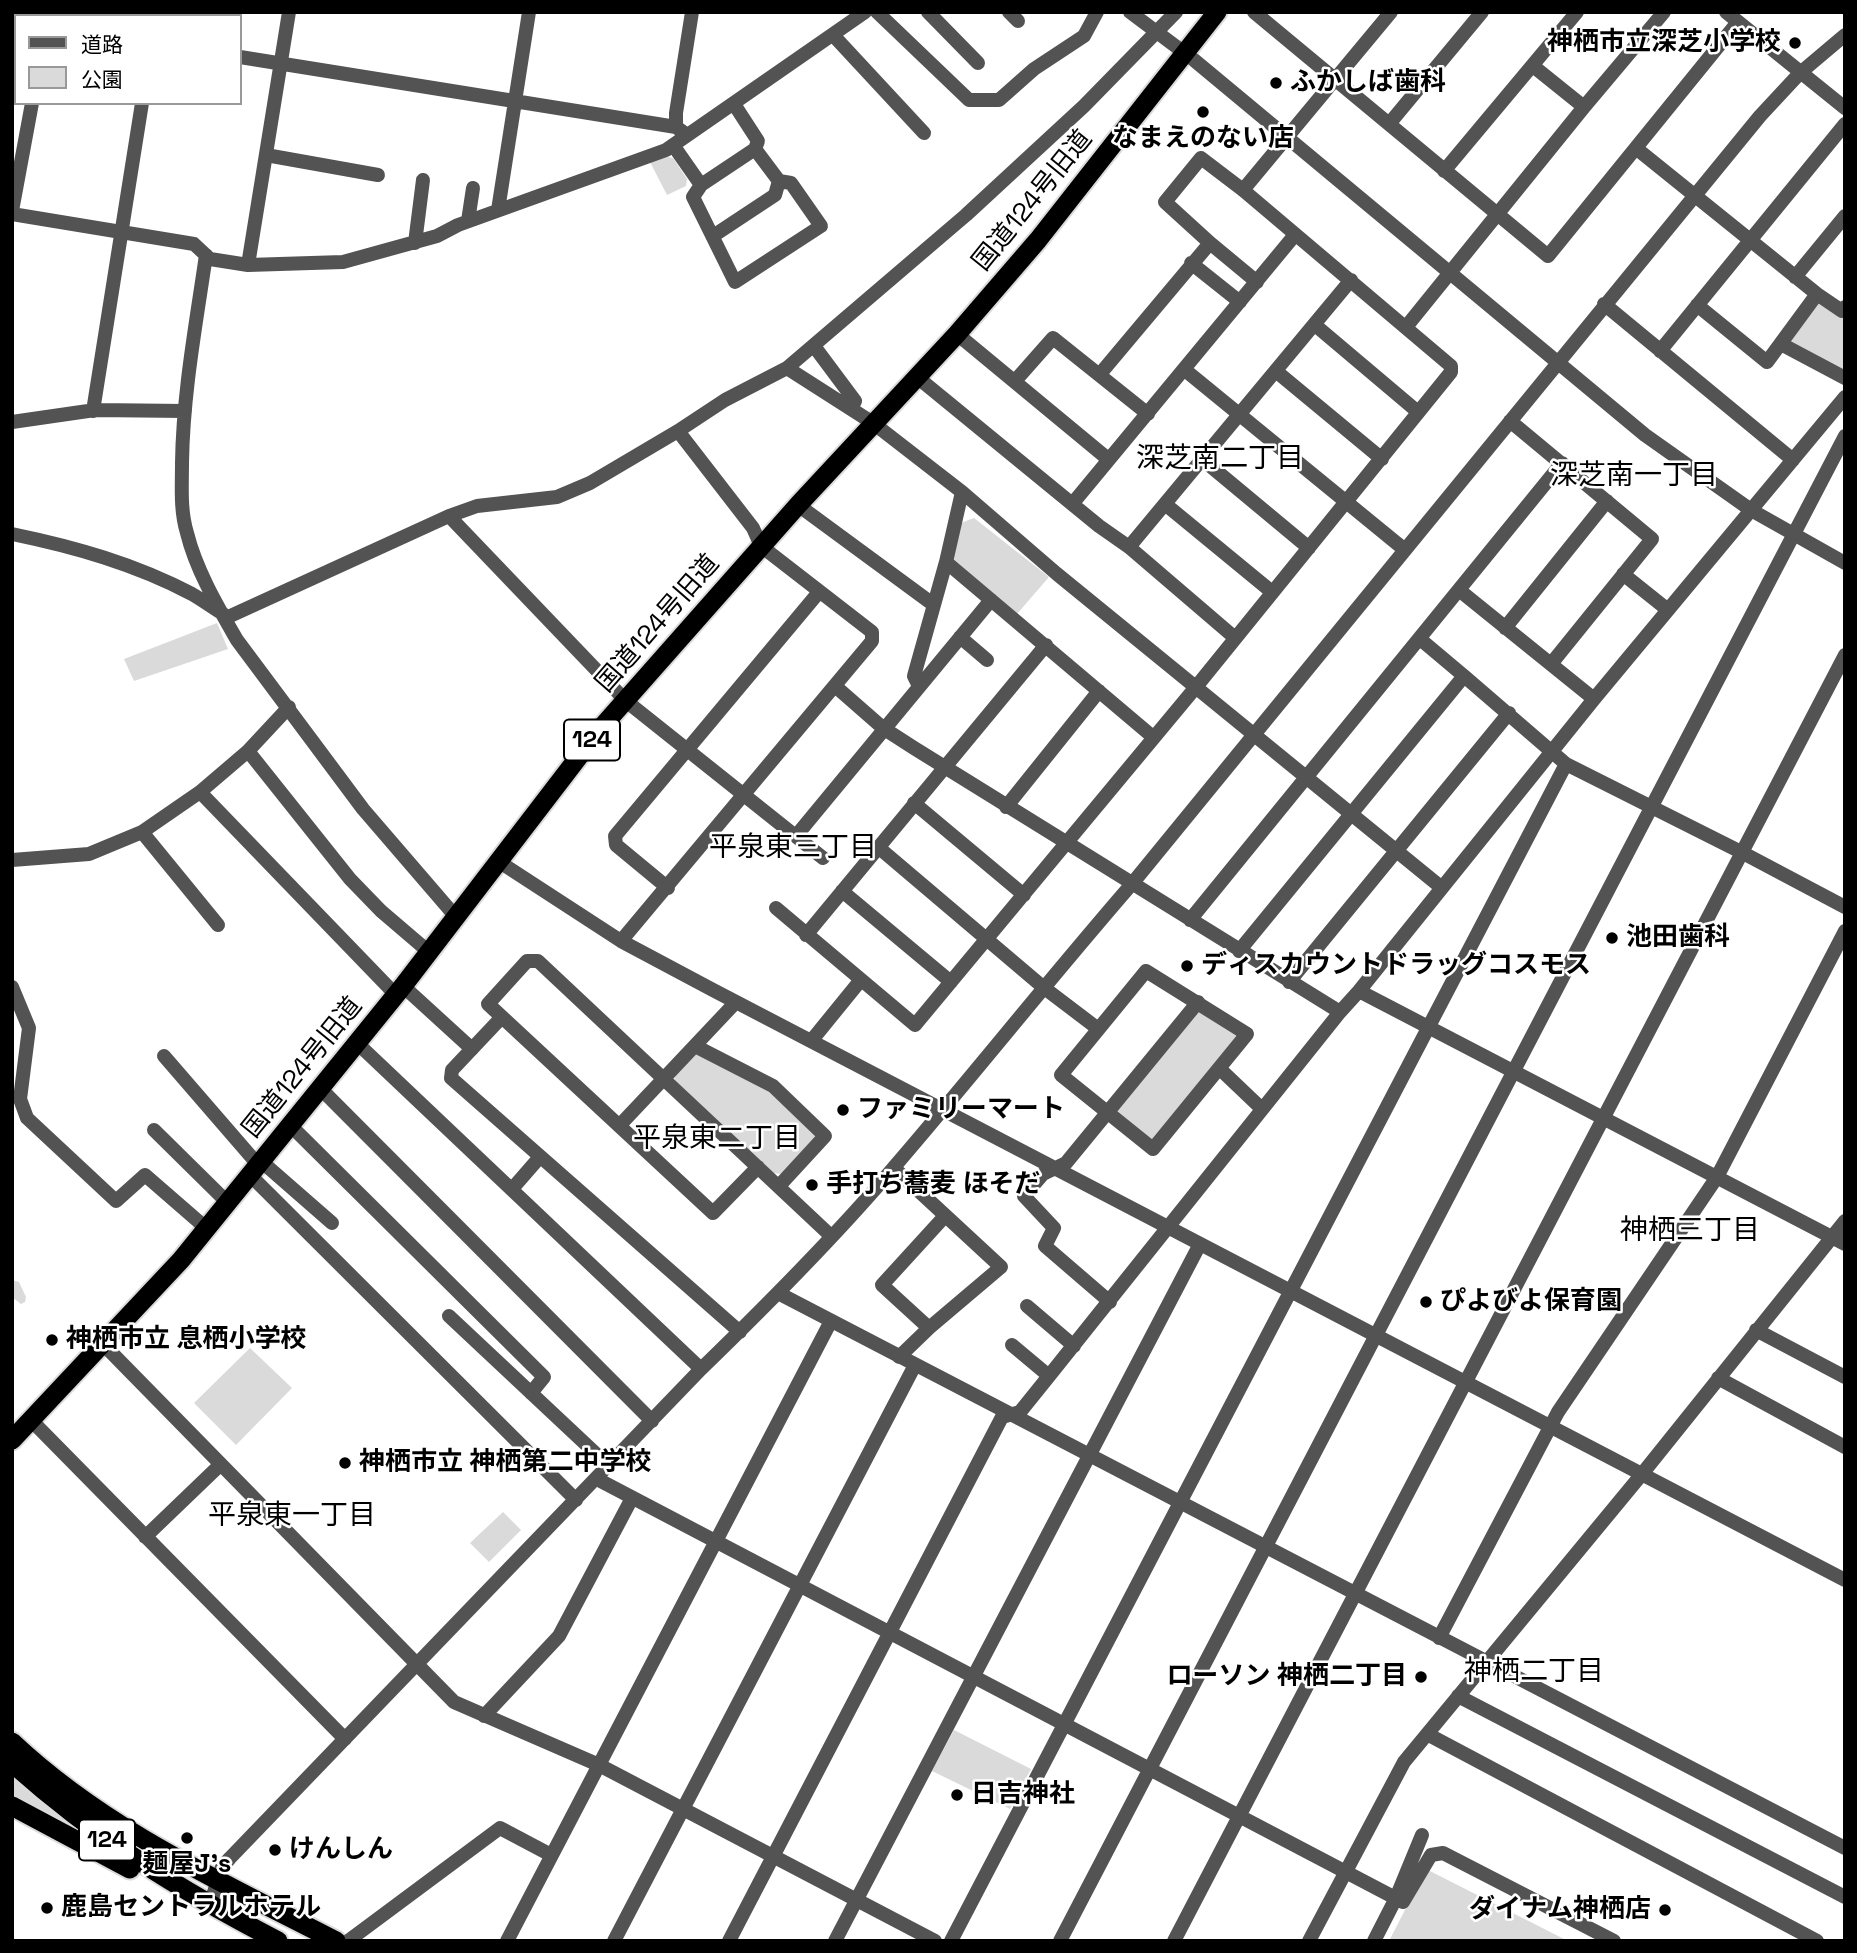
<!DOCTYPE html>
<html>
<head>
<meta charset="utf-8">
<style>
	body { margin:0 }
	#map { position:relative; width:1857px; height:1953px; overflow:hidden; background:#fff; font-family:"Space Grotesk","Noto Sans JP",sans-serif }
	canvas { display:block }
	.frame { position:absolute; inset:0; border:14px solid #000; pointer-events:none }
	.legend { position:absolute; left:14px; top:14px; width:228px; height:91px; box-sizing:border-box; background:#fff; border:2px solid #999; margin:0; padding:9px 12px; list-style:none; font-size:21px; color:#000 }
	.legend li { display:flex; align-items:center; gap:14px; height:35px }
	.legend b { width:35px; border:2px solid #999 }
</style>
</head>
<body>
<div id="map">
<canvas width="1857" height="1953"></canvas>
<div class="frame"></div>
<ul class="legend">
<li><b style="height:9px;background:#535353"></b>道路</li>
<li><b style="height:19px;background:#dadada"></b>公園</li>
</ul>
</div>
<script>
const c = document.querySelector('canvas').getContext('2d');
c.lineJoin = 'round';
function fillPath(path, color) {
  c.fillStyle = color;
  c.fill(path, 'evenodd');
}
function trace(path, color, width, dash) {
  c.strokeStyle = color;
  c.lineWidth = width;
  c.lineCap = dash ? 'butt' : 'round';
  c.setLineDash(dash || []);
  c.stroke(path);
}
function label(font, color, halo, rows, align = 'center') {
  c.font = font + ' "Space Grotesk","Noto Sans JP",sans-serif';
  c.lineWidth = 5;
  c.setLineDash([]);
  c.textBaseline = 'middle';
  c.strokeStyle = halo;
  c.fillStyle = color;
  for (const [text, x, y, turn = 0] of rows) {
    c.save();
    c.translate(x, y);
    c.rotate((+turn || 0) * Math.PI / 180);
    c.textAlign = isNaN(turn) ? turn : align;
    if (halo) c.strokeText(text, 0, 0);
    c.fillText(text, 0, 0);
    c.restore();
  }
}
fillPath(new Path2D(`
	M 661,156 L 673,158 L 687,179 L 686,186 L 667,195 L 650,162 Z
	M 1822,301 L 1842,318 L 1845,316 L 1845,372 L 1789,341 L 1817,302 Z
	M 974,518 L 1049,577 L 1017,614 L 952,558 L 961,523 Z
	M 217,623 L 228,649 L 134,681 L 124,659 Z
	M 1199,1008 L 1240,1035 L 1154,1144 L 1115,1112 Z
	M 696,1053 L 765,1088 L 814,1133 L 816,1138 L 783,1174 L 772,1173 L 675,1080 L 674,1076 Z
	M 12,1280 L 19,1282 L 26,1297 L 25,1302 L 21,1304 L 12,1297 Z
	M 250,1348 L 292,1388 L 236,1445 L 194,1403 Z
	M 503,1512 L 521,1530 L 489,1562 L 470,1543 Z
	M 954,1730 L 1031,1769 L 1010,1809 L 932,1771 Z
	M 12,1772 L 94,1839 L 12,1797 Z
	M 1426,1869 L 1568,1941 L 1389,1941 Z`), '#dadada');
const highway = new Path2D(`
	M 12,1440 L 181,1260 L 403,986 L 600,729 L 798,505 L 957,334 L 1038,240 L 1217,12
	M 12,1742 C 105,1830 224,1883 336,1941
	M 12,1763 C 97,1839 178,1889 278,1941
	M 12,1806 L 130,1869`);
trace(highway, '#dbdbdb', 23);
trace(new Path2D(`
	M 877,12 L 969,100 L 999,100 L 1034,69 L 1084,36 L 1097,12
	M 928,12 L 978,63
	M 1009,12 L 1018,21
	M 1130,12 L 1194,60 L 1645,435 L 1751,510 L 1845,563
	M 1254,12 L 1548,256 L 1738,22
	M 1726,12 L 1845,108
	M 48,16 L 48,12
	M 833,35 L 924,133
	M 240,57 L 676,127 L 687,135
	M 1533,66 L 1584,107
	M 734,104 L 758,141 L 755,149
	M 1389,124 L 1482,12
	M 676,127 L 676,113 L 692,12
	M 673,145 L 701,185 L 755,149 L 779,181 L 791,183 L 821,226 L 735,282 L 693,197 L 701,185
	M 1637,149 L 1817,294 L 1842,311 L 1845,307
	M 266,155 L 378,175
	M 1444,171 L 1577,12
	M 1243,190 L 1391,12
	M 498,210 L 529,12
	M 12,211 L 32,103
	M 12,214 L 194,244 L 210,259 L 248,265 L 343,262 L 437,236 L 458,225 L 666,150 L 865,12
	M 468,221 L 473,188
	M 713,236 L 775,195 L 779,181
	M 415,243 L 423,180
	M 206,255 C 196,324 183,393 182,463 C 182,487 180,510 187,533 C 196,570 218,607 237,640 L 363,809 L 456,917
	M 1191,263 L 1240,302
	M 248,265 L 289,12
	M 1795,277 L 1845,216
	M 1604,304 L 1793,460
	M 1697,305 L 1767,362 L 1817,294
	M 1315,325 L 1418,412
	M 1406,327 L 1584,107 L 1664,12
	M 957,334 L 1108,459
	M 1781,344 L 1845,378
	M 814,346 L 855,401 L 851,409
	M 1660,351 L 1845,124
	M 787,368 L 873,423 L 962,492 L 1057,574 L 1442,888
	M 1185,370 L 1405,550
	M 1277,372 L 1382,459
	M 1100,374 L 1210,243 L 1257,282
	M 917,377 L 1099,526 L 1129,547 L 1234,637
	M 1015,381 L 1053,338 L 1148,414
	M 93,411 L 142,103
	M 1510,421 L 1652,539 L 1551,664
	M 12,422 L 95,410 L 185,411
	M 1202,459 L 1309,548
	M 1073,503 L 1294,236
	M 1165,504 L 1272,592
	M 798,505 L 934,605
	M 449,516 L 626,701 L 823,858
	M 12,534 C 75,547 135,564 192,594 C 204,601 216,610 228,617 L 449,516 L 477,506 L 557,497 L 590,483 L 678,431 L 725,400 L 787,368 L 966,215 L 1084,106 L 1176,12
	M 1129,547 L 1351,280
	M 946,562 L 1153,737
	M 1623,574 L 1668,610
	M 1459,590 L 1594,699
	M 1505,628 L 1607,501
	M 960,637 L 987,660
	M 1420,639 L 1464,676
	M 835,686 L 883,728 L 914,748 L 1340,1012
	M 919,686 L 914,676 L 946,562 L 962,492
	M 248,751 L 350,879 L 381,911 L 429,952
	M 200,792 L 396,995
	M 914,803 L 1024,895
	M 1006,807 L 1099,691
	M 142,832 L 218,925
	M 796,836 L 991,600
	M 878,847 L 1043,987 L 1097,1028
	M 12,860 L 89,854 L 142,832 L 200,792 L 248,751 L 289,707
	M 498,861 L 621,941 L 713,990 L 1845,1580
	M 668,888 L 616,845 L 615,836 L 819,592
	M 842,891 L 951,982
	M 776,908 L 915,1025 L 1196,687 L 1451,372 L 1451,366 L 1243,190 L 1201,158 L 1165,202 L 1210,243
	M 1190,920 L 1562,463
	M 806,935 L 1046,645
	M 621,941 L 872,641 L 872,632 L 761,546 L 753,528 L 678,431
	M 1239,951 L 1464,676 L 1566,764 L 1743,853 L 1845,907
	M 1146,971 L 1247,1034 L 1153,1149 L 1061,1075 Z
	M 1289,982 L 1509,713
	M 403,986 L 472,1049
	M 12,987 L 29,1028 L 20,1099 L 27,1118 L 116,1201 L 145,1175 L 206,1228
	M 1359,991 L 1845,1244
	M 502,1017 L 452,1070 L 451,1078 L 740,1332
	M 812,1040 L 860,981
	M 357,1043 L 701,1369
	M 695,1046 L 773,1086 L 825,1136 L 779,1186
	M 164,1056 L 254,1160 L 261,1161 L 332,1223
	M 1220,1069 L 1262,1109
	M 320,1088 L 652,1421
	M 290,1125 L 544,1377 L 531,1393
	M 619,1126 L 736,1002
	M 154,1130 L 227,1202
	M 758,1167 L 713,1213 L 488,1004 L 527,961 L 538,961 L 831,1236
	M 894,1168 L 1001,1267 L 929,1328 L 899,1357
	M 249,1174 L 576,1500
	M 512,1189 L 539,1158
	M 778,1293 L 1845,1848
	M 1110,1302 L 1045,1246 L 1054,1228 L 1024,1196 L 1043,1174 L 1066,1163 L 1198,1002
	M 1027,1306 L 1074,1346
	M 449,1316 L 609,1466
	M 929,1328 L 882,1285 L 945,1216
	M 1756,1330 L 1845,1377
	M 103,1344 L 454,1702 L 599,1765 L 935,1941
	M 1012,1345 L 1049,1376
	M 1718,1378 L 1845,1447
	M 31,1420 L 345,1739
	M 597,1479 L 1403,1902 L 1431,1855 L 1443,1853 L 1614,1941
	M 145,1537 L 220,1465
	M 1439,1638 L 1558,1412 L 1717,1177 L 1845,931
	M 1458,1696 L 1845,1897
	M 484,1716 L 559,1636 L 632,1498
	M 1427,1734 L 1817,1941
	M 210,1905 L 222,1867 L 230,1858 L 701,1369 C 768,1304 835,1237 895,1166 C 975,1073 1051,977 1131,885 L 1760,116 L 1800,73 L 1845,35
	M 348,1941 L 500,1828 L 551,1855
	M 507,1941 L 831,1321
	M 614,1941 L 915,1365
	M 729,1941 L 1002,1417 L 1020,1412 L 1049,1376 L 1340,1012 L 1359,991 L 1594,699 L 1845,397
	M 835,1941 L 1200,1244
	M 951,1941 L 1566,764
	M 1060,1941 L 1845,436
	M 1174,1941 L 1845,655
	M 1309,1941 L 1404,1762 L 1642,1474 L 1845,1221
	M 1374,1941 L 1396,1898 L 1422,1835`), '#535353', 14);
trace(highway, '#000', 19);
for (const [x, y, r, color] of [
	[1795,43,7,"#000"],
	[1276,83,7,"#000"],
	[1203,112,7,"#000"],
	[1612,938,7,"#000"],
	[1187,966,7,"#000"],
	[843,1110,7,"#000"],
	[812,1185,7,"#000"],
	[1426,1302,7,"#000"],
	[52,1340,7,"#000"],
	[345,1463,7,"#000"],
	[1421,1677,7,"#000"],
	[957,1795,7,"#000"],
	[187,1838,7,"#000"],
	[275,1850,7,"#000"],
	[47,1908,7,"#000"],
	[1665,1910,7,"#000"]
]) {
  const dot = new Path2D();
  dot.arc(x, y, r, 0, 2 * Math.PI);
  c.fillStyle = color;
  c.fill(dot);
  trace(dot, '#fff', 2.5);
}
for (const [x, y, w] of [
	[592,740,56],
	[107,1840,56]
]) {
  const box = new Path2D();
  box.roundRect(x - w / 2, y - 20.5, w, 41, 5);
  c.fillStyle = '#fff';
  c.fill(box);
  trace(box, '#000', 2);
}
label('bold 24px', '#000', null, [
	["124",592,740],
	["124",107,1840]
]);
label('bold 26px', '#000', '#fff', [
	["神栖市立深芝小学校",1781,43,"right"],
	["ふかしば歯科",1290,83],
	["なまえのない店",1203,139,"center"],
	["池田歯科",1626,938],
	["ディスカウントドラッグコスモス",1201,966],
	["ファミリーマート",857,1110],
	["手打ち蕎麦 ほそだ",826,1185],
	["ぴよびよ保育園",1440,1302],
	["神栖市立 息栖小学校",66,1340],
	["神栖市立 神栖第二中学校",359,1463],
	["ローソン 神栖二丁目",1407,1677,"right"],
	["日吉神社",971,1795],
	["けんしん",289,1850],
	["麺屋J's",187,1865,"center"],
	["鹿島セントラルホテル",61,1908],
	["ダイナム神栖店",1651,1910,"right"]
], 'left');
label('26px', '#000', '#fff', [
	["国道124号旧道",1033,201,-51],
	["国道124号旧道",658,624,-49],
	["国道124号旧道",303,1068,-51]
]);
label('28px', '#000', '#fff', [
	["深芝南二丁目",1220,459],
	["深芝南一丁目",1634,476],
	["平泉東三丁目",793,848],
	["平泉東二丁目",717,1139],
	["神栖三丁目",1690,1231],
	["平泉東一丁目",292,1516],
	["神栖二丁目",1534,1672]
]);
</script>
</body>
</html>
